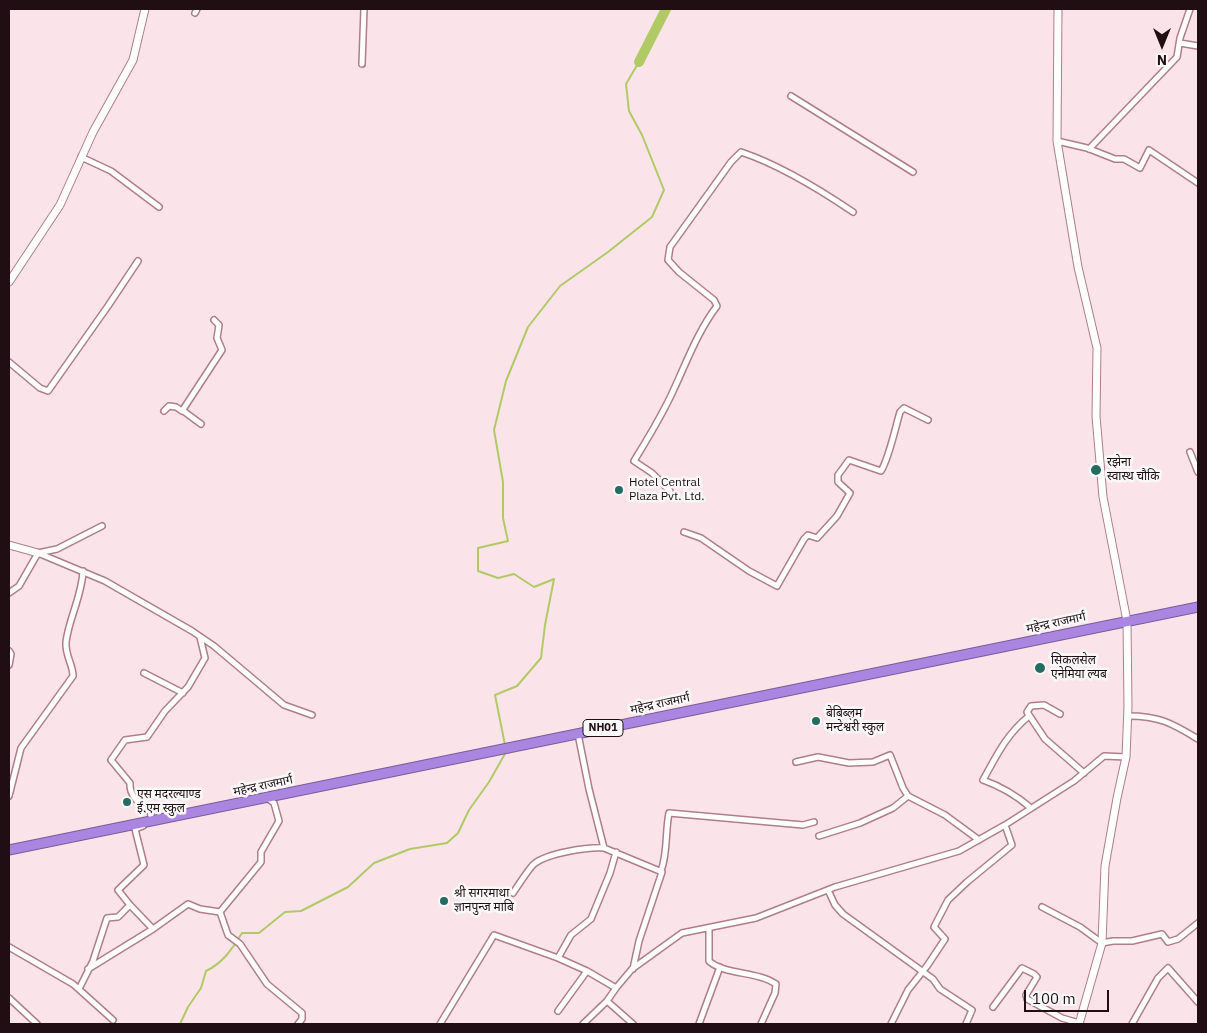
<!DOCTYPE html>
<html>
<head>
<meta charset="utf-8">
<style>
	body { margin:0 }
	#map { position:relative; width:1207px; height:1033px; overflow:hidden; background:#fae4ea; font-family:"IBM Plex Sans",sans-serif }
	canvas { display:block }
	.frame { position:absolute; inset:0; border:10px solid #200e14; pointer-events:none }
	.north { position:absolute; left:1137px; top:20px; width:50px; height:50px; -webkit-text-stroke:4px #f8f8f8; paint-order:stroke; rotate:180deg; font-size:14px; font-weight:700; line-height:20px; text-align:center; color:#200e14 }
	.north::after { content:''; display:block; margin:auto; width:18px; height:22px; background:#200e14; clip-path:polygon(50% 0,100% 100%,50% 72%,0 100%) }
	.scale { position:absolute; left:1024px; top:990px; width:85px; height:22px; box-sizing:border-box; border:2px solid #200e14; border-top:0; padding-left:6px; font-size:15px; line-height:18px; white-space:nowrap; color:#200e14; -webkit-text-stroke:4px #f8f8f8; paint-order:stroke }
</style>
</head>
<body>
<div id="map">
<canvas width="1207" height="1033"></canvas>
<div class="frame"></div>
<div class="north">N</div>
<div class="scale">100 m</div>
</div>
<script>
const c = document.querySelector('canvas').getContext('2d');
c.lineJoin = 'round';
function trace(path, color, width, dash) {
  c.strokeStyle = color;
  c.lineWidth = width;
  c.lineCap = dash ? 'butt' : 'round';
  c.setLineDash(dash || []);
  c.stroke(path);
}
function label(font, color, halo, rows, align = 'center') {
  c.font = font + ' "IBM Plex Sans","Noto Sans Devanagari",sans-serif';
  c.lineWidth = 5;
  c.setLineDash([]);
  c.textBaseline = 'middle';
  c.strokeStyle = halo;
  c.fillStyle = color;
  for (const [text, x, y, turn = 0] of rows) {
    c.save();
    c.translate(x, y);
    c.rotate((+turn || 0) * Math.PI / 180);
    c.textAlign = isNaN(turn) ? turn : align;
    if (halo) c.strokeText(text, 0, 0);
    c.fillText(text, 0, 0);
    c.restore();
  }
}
trace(new Path2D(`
	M 505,745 L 495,695 L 517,686 L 541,658 L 545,625 L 554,579 L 534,587 L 514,574 L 498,578 L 478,571 L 478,548 L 508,541 L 503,518 L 503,482 L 494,430 L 506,381 L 528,327 L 560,286 L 608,252 L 652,217 L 664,190 L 642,135 L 629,111 L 626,84 L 639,62
	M 180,1024 L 188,1007 L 201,988 L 206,971 C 223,963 232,949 242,933 L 259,933 L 285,912 L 301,911 L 348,887 L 374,863 L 410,849 L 447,843 L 458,833 L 469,810 L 489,782 L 506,752`), '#b1ca66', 2);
trace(new Path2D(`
	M 639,62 L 666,9`), '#b1ca66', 10);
const street = new Path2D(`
	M 195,13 L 197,9
	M 1180,43 L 1198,46
	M 362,64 L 364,9
	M 791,96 L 913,172
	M 1057,141 L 1087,148 L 1115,159 L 1124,159 L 1140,168 L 1149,150 L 1198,183
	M 1089,149 L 1177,57 L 1180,38 L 1190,9
	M 81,157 L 111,171 L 159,207
	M 9,362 L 40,388 L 48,391 L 108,306 L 138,261
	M 182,410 L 201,424
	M 164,411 L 169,406 L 176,407 L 182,411 L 222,350 L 217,338 L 219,325 L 214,320
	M 1190,452 L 1198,472
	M 670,491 L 652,473 L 634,461 C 648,438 663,414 674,389 C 687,361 698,331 717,306 L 714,300 L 679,272 L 668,260 L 670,247 L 731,162 L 741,152 C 780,165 819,189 853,212
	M 684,532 L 701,538 L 749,571 L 777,586 L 804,539 L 808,535 L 817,538 L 837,516 L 850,493 L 838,482 L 838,475 L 849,460 L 881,471 C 889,458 895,429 900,412 L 904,408 L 928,420
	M 38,553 L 105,581 L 192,631 L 214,646 L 284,705 L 312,715
	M 38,553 L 57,549 L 102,526
	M 9,593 L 19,586 L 38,553
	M 9,651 L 11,654 L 9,665
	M 144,673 L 183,693
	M 1060,714 L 1044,705 L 1031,706 L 1027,712 L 1045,739 L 1084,773
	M 1029,716 C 1006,735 997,755 983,780 C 1000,786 1017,796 1031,808
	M 1128,716 C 1159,716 1172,723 1198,739
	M 578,734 L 589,789 L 604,848 L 662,872 L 639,941 L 633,969
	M 796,762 L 818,757 L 849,763 L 873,762 L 890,755 L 903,788 L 908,796
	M 9,796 L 21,748 L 73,676 C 73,664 65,656 66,642 C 69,618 82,596 83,571
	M 152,821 L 150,811 C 140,806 129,795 130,783 L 111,760 L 125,740 L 147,737 L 165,711 L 188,687 L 205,658 L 200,637
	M 819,836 L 860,823 L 893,808 L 908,796 L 945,815 L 979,840
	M 661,871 C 668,852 665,833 669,813 L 803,825 L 814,822
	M 828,890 L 835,905 L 843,914 L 933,979 L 940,989 L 972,1010 L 966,1024
	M 513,893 C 517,887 530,867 534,864 C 547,853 588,847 604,848
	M 130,905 L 153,929
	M 1042,907 L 1080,927 L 1102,943 L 1113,941 L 1132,941 L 1162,934 L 1168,942 L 1178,939 L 1198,923
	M 220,912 L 228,935 L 240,944 L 267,984 L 302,1013 L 302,1019 L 298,1024
	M 709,928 L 709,961 C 724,975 757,971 776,984 L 775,993 L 761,1024
	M 9,947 L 73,984 L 113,1020
	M 558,958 L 571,935 L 591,919 L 610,873 L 616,852
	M 88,969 L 153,929 L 188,904 L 200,909 L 220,912 L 261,862 L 261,852 L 279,821 L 274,803 L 267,798
	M 616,988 L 632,969 L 682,933 L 756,918 L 835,887 L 959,851 L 1005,825 L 1074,781 L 1104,756 L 1126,757
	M 79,989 L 93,961 L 107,918 L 118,917 L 130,905 L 118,890 L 144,865 L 135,829 L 143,826
	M 9,998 L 37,1024
	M 993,1007 L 1022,968 L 1034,974 L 1037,977 L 1026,995 L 1027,999 L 1062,1018 L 1079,1023
	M 558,1011 L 587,971
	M 440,1024 L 494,935 L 558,958 L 587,971 L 616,988 L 607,1001 L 633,1024
	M 583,1024 L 607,1001
	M 699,1024 L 720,967
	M 891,1024 L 908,990 L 927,966 L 945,939 L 934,927 L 948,900 L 967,882 L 1012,845 L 1005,825
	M 1132,1024 L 1158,978 L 1168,968 L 1198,1002`);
const secondary = new Path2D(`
	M 1058,9 L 1057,141 L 1078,267 L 1097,348 L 1096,416 L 1103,497 L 1127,621 L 1128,707 L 1126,757 L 1117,798 L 1105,866 L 1102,943 L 1079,1024
	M 9,282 L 60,205 L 93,132 L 133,60 L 145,9
	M 9,545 L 38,553`);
const highway = new Path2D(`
	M 9,850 L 1198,607`);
trace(street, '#af7e8b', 8);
trace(secondary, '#af7e8b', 9);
trace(highway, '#7a5c99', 11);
trace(street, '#fff', 5);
trace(secondary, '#fff', 7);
trace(highway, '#aa86e1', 9);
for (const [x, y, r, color] of [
	[1096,470,6,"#256b60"],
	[619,490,5,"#256b60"],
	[1040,668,6,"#256b60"],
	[816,721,5,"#256b60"],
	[127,802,5,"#256b60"],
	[444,901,5,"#256b60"]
]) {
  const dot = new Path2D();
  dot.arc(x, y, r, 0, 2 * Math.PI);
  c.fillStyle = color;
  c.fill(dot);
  trace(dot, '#f8f8f8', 2);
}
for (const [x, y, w] of [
	[603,728,40]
]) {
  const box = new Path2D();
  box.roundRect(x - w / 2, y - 8.5, w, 17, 4);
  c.fillStyle = '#f8f8f8';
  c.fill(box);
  trace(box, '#200e14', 1);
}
label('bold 11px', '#200e14', null, [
	["NH01",603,728]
]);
label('12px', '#200e14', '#f8f8f8', [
	["रझेना",1107,463],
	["स्वास्थ चौकि",1107,477],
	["Hotel Central",629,483],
	["Plaza Pvt. Ltd.",629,497],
	["सिकलसेल",1051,661],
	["एनेमिया ल्यब",1051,675],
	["बेबिब्लुम",826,714],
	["मन्टेश्वरी स्कुल",826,728],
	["एस मदरल्याण्ड",137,795],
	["ई.एम स्कुल",137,809],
	["श्री सगरमाथा",454,894],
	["ज्ञानपुन्ज माबि",454,908]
], 'left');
label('12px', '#200e14', '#f8f8f8', [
	["महेन्द्र राजमार्ग",1056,623,-12],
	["महेन्द्र राजमार्ग",660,704,-12],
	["महेन्द्र राजमार्ग",263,786,-12]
]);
</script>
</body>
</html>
